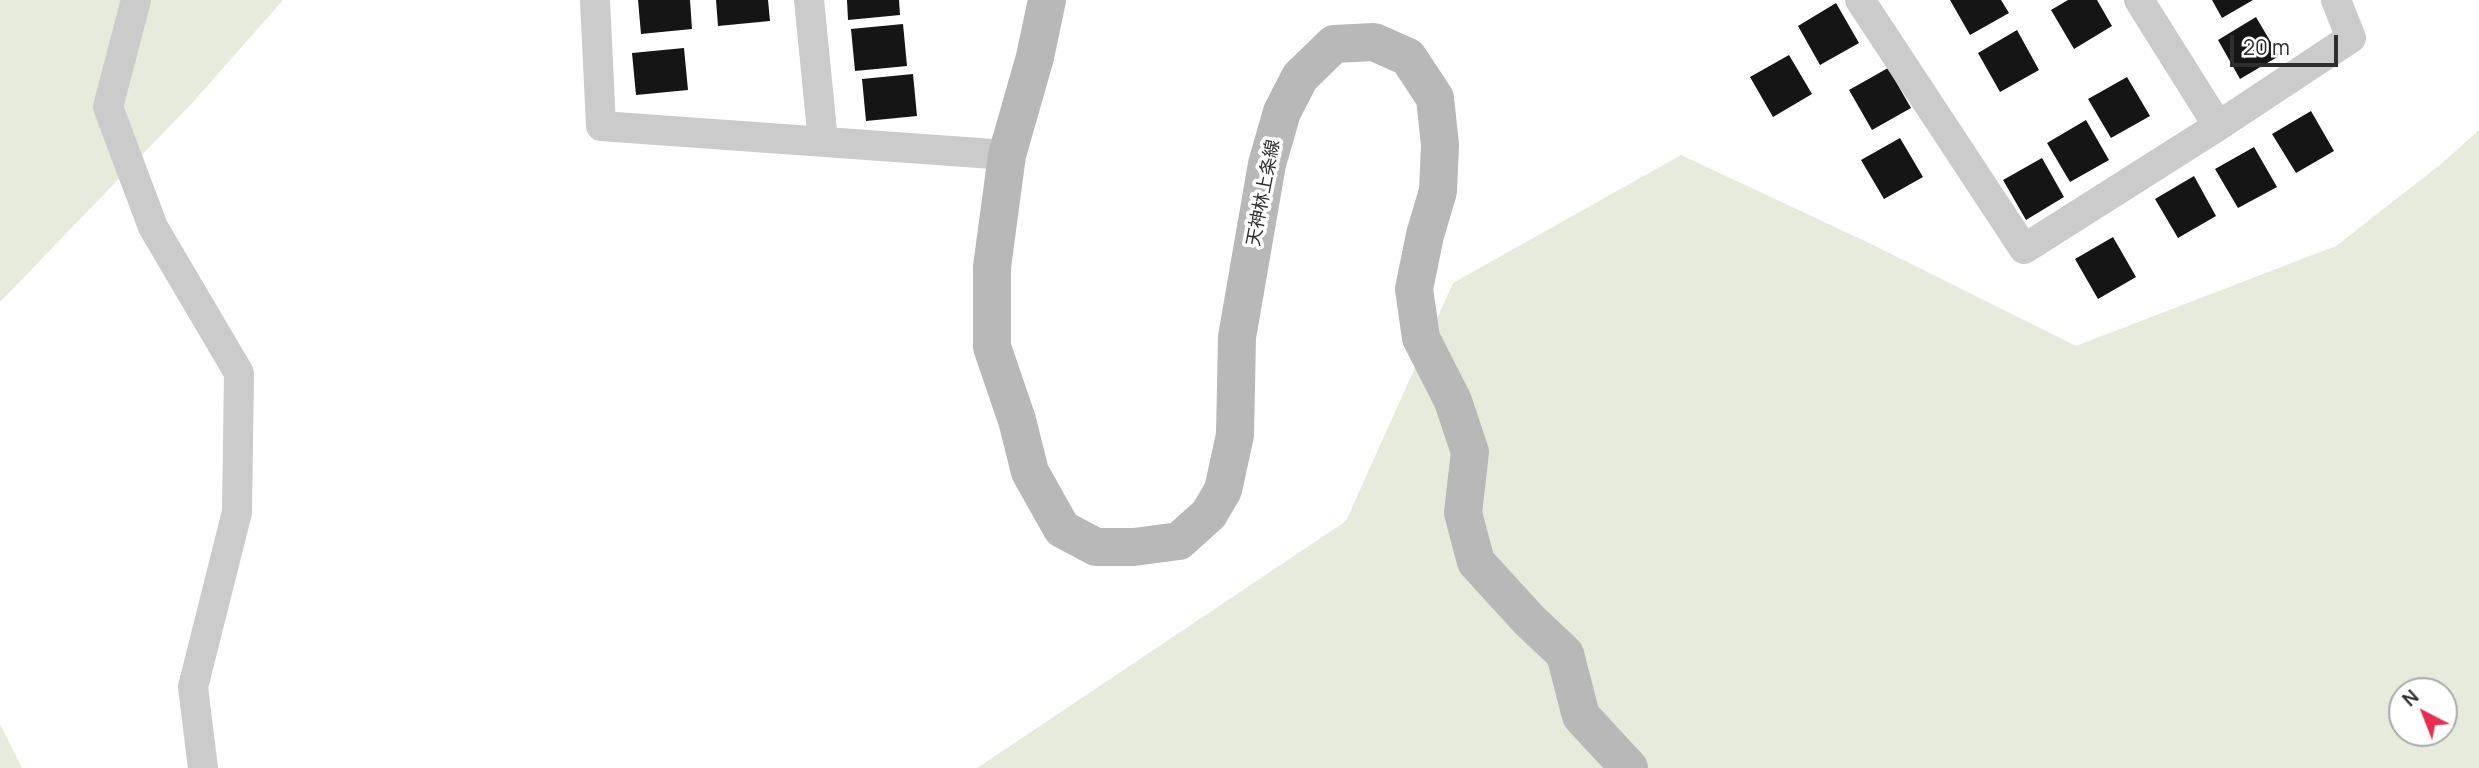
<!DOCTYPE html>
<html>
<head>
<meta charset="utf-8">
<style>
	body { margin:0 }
	#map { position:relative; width:2479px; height:768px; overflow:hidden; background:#fff; font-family:Manrope,sans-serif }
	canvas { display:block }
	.north { position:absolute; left:2388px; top:677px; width:70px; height:70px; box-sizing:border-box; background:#fff; border:2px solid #ababab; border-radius:50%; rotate:318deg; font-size:19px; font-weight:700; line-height:28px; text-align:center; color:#2e2e2e }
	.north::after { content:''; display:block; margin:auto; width:24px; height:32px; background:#e82d51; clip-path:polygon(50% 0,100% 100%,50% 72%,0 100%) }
	.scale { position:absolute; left:2230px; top:35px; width:108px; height:32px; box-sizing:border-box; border:4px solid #2e2e2e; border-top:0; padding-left:9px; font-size:21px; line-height:24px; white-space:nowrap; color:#2e2e2e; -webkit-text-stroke:5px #fff; paint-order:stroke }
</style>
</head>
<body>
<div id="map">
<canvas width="2479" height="768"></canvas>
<div class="north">N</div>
<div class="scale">20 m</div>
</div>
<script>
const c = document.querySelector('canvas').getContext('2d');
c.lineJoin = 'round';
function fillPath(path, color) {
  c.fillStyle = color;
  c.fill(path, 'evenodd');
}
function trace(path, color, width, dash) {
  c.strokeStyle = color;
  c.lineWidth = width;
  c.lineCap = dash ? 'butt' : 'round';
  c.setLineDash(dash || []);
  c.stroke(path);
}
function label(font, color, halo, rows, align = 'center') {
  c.font = font + ' Manrope,"Noto Sans JP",sans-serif';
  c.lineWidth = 7;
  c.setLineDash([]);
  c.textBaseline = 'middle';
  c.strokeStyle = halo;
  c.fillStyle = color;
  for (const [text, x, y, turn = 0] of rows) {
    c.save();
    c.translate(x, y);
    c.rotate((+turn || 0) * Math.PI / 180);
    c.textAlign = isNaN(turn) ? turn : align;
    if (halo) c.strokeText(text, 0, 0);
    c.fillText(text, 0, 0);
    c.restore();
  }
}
fillPath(new Path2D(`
	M 0,0 L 283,0 L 194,101 L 0,302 Z
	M 2479,130 L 2479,768 L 977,768 L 1346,521 L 1453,283 L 1681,155 L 1869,243 L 2076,346 L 2336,246 L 2441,164 ZM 2402,691 L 2444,691 L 2444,733 L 2402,733 Z
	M 0,724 L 22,768 L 0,768 Z`), '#e6ebdb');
fillPath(new Path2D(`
	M 638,0 L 690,0 L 692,29 L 641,34 Z
	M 716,0 L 768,0 L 770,21 L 718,26 Z
	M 847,0 L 899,0 L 900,15 L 848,20 Z
	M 1950,0 L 2001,0 L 2009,13 L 1970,35 Z
	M 2068,0 L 2097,0 L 2112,26 L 2074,49 L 2051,10 Z
	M 2212,0 L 2253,0 L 2222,18 Z
	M 1836,3 L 1859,43 L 1820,65 L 1798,26 Z
	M 2256,17 L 2279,56 L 2240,79 L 2218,40 Z
	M 903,24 L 907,66 L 855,71 L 851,29 Z
	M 2017,30 L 2039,70 L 2000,92 L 1978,53 Z
	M 684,48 L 688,90 L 636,95 L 632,53 Z
	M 1789,55 L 1812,94 L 1773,117 L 1750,77 Z
	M 1888,68 L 1911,108 L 1872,130 L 1849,90 Z
	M 913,74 L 917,116 L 866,121 L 862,79 Z
	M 2127,77 L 2150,116 L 2111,138 L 2088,99 Z
	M 2311,111 L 2334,151 L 2296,173 L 2272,134 Z
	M 2086,120 L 2109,160 L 2070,182 L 2047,143 Z
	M 1900,138 L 1923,177 L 1884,199 L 1861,160 Z
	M 2254,147 L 2277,187 L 2238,208 L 2215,169 Z
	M 2042,158 L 2064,197 L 2026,220 L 2003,180 Z
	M 2194,176 L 2216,216 L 2178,238 L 2155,199 Z
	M 2113,237 L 2136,277 L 2098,299 L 2075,259 Z`), '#151515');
trace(new Path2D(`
	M 136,0 L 108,107 L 153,227 L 239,373 L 237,512 L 193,687 L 203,768
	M 595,0 L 601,126 L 1007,155
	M 809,0 L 823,141
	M 1860,0 L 2024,249 L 2218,126 L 2139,0
	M 2218,126 L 2351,38 L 2336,0`), '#cbcbcb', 30);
trace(new Path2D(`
	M 1047,0 L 1035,57 L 1007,155 L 992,267 L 992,347 L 1017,420 L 1030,472 L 1062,529 L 1096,547 L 1134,547 L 1179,541 L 1209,514 L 1223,490 L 1235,435 L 1237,337 L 1267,164 L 1282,112 L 1300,77 L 1334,44 L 1374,42 L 1408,57 L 1435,98 L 1440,145 L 1438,191 L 1425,235 L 1414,289 L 1421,338 L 1453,401 L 1470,452 L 1463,513 L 1476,562 L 1529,620 L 1565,654 L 1581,716 L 1629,768`), '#b8b8b8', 38);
label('18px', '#2e2e2e', '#fff', [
	["天神林上条線",1264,193,-79]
]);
</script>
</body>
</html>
